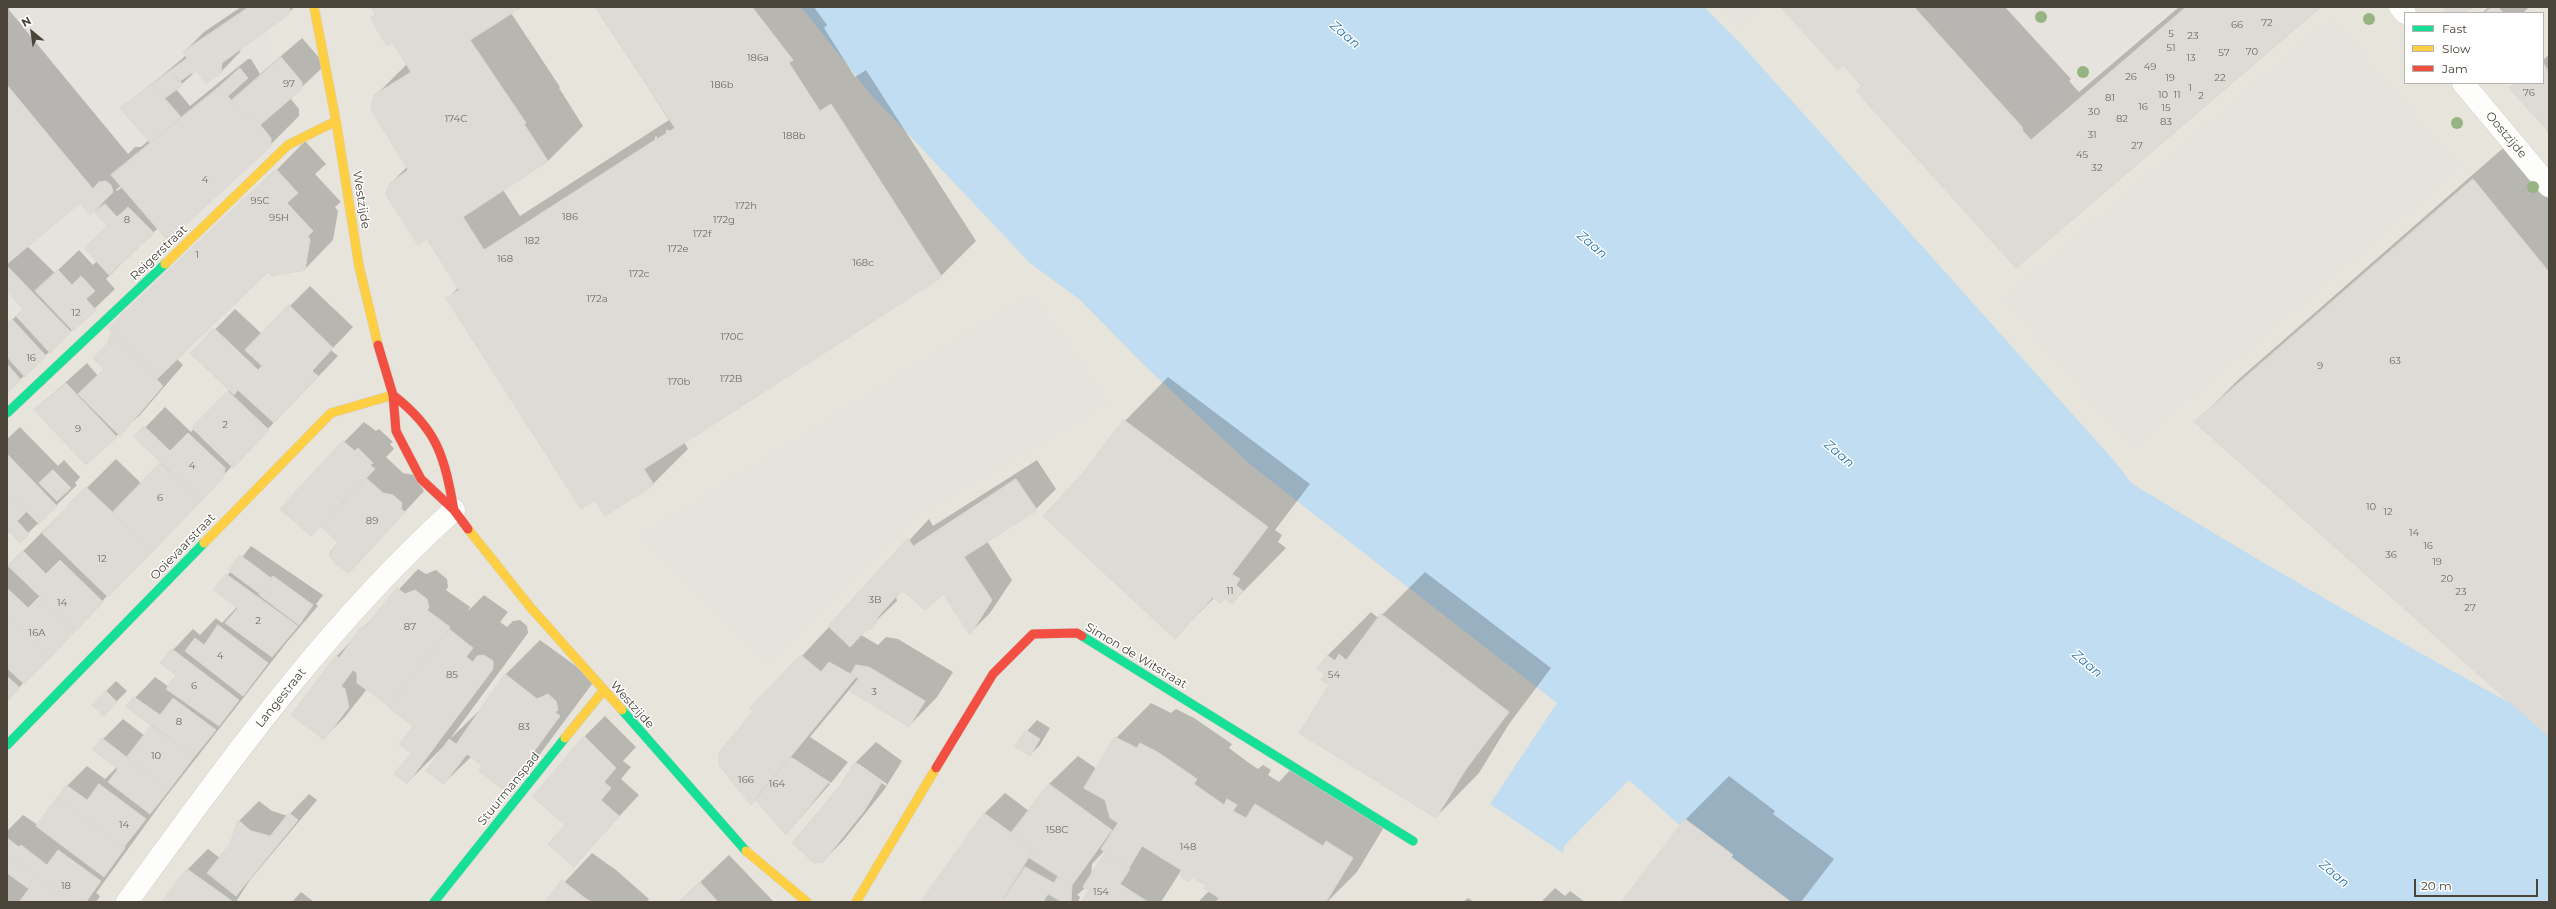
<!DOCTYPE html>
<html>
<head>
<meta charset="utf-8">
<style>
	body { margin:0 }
	#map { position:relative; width:2556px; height:909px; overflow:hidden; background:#f4f2ee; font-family:Montserrat,sans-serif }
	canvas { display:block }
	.frame { position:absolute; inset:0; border:8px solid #4b4439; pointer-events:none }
	.legend { position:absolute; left:2404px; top:12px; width:140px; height:72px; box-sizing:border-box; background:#fff; border:1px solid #b7b4b0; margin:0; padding:5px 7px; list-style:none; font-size:12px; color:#4b4439 }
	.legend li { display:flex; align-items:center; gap:8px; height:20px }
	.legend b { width:20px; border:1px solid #b7b4b0 }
	.north { position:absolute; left:12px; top:12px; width:40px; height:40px; -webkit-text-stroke:3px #fff; paint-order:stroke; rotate:331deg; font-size:11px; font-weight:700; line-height:16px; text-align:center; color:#4b4439 }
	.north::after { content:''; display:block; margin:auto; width:14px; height:18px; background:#4b4439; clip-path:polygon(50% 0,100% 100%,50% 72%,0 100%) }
	.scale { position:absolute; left:2414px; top:879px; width:124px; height:18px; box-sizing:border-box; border:2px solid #4b4439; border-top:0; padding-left:5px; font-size:12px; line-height:14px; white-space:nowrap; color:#4b4439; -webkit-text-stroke:3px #fff; paint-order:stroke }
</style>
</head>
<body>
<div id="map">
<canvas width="2556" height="909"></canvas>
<div class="frame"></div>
<ul class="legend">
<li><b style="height:5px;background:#16e098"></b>Fast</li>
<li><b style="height:5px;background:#ffcf43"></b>Slow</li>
<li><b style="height:5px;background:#f24e42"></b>Jam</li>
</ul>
<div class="north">N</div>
<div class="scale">20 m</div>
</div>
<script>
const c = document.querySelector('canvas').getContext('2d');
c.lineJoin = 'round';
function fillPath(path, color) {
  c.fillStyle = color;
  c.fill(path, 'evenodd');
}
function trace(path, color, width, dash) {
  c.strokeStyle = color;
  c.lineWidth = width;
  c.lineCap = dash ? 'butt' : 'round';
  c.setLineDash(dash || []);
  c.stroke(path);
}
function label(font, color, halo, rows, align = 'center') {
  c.font = font + ' Montserrat,sans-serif';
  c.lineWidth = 3;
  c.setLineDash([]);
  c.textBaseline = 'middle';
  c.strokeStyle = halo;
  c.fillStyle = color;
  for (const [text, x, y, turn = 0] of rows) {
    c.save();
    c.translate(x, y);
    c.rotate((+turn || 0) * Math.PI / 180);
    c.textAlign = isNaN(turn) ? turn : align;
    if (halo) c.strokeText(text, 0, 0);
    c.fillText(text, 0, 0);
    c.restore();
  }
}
fillPath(new Path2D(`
	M 7,7 L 2549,7 L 2549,902 L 7,902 ZM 2405,13 L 2543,13 L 2543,83 L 2405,83 Z`), '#e7e4dc');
fillPath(new Path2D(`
	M 7,7 L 264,7 L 277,81 L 179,161 L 7,311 Z`), '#e6e2de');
fillPath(new Path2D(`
	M 1718,7 L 1764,7 L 1738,27 Z
	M 1926,7 L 2170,7 L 2034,128 Z
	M 2332,18 L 2460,168 L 2132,448 L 2004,299 Z
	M 1032,293 L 1109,403 L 911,520 L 766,665 L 640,536 Z`), '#e6e3df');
fillPath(new Path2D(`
	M 801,7 L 1704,7 L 1740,43 L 2117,464 L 2131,483 C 2268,567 2407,647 2549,724 L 2549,902 L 1766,902 L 1629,780 L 1564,846 L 1563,853 L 1490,804 L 1557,703 L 1252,466 L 1146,367 L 1079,299 L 1030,263 L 872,96 Z`), '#c0ddf1');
fillPath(new Path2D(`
	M 7,7 L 10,7 L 9,10 L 128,154 L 135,147 L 141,147 L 149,140 L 122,108 L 182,59 L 186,55 L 184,52 L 204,32 L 241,7 L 295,7 L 241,48 L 240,52 L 220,73 L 196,68 L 191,72 L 193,74 L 176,89 L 190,106 L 248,59 L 251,59 L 260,74 L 302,38 L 322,61 L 322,68 L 290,98 L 299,109 L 299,116 L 270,145 L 158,228 L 106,279 L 115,289 L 7,392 L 7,325 L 24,308 L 7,290 ZM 227,95 L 235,104 L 233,105 L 226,97 ZM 121,185 L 122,187 L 117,191 L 116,190 ZM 80,201 L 90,214 L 101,204 L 95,212 L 108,226 L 97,261 L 93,265 L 79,250 L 55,273 L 27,246 Z
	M 371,7 L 520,7 L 511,13 L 560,87 L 559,88 L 583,126 L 548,161 L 503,190 L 520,216 L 669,120 L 640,75 L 641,74 L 597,7 L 814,7 L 827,25 L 824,28 L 855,77 L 866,70 L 976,241 L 941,276 L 684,442 L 688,449 L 653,484 L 595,498 L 447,299 L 458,288 L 428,238 L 389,185 L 407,167 L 375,96 L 407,64 L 393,41 L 371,18 L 376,14 Z
	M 1782,7 L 2005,7 L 2071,79 L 2069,81 L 2079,92 L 2179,7 L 2320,7 L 2016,266 L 1843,64 Z
	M 2489,7 L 2529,7 L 2523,13 L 2482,13 Z
	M 2549,55 L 2549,130 L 2510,88 L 2516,83 L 2543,83 L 2543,60 Z
	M 2517,136 L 2549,175 L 2549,736 L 2196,422 L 2239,379 Z
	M 305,141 L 326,164 L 315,174 L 341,202 L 335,207 L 338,211 L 333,240 L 305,269 L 268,271 L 177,359 L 183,365 L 140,415 L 86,463 L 35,410 L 87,363 L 98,376 L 106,369 L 94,358 Z
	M 310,286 L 353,327 L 331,350 L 338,356 L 7,700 L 7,567 L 116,459 L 142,484 L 162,462 L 136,437 L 165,407 L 191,432 L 230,390 L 192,353 L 235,309 L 262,334 Z
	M 1168,377 L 1310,484 L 1275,530 L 1282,535 L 1278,542 L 1286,548 L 1232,603 L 1225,597 L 1215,597 L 1175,637 L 1083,475 L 1125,421 Z
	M 364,422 L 376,431 L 379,429 L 393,442 L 390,444 L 394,449 L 386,457 L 403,473 L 414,475 L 424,491 L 349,572 L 330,555 L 330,552 L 339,542 L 344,442 Z
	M 20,427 L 58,466 L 64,460 L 80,477 L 75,483 L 77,485 L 20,541 L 10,530 L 7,533 L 7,439 Z
	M 1037,460 L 1056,489 L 1036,509 L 987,541 L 1012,580 L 990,613 L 970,633 L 944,592 L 903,589 L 896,597 L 897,601 L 861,635 L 878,645 L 886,637 L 898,639 L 953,672 L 937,697 L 909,726 L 859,678 L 810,737 L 848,762 L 831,783 L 793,758 L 792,760 L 830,784 L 786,834 L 756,799 L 802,656 L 929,519 L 933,526 Z
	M 251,546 L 323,595 L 316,604 L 318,606 L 287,642 L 165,798 L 96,893 L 100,896 L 96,902 L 7,902 L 7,831 L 23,815 L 38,825 L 67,786 L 87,766 L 105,779 L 117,767 L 103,739 L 123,719 L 145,736 L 153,725 L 135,698 L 155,677 L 169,687 L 177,675 L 173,650 L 193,629 L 200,635 L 216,618 L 222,623 L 238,606 L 216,590 Z
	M 418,569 L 426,574 L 436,570 L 447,579 L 448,587 L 446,590 L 470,607 L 468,611 L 484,595 L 508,612 L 500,622 L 507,627 L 513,621 L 520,620 L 527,626 L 528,633 L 450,739 L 484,706 L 505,675 L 540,640 L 595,680 L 540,754 L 505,789 L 484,764 L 472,756 L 444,783 L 443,747 L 407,783 L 415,726 L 395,703 L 367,689 L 344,718 L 324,738 L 337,656 Z
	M 1425,572 L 1551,668 L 1509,724 L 1479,773 L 1436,817 L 1330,685 L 1326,673 L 1318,668 L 1328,655 L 1371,612 L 1377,617 L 1384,613 Z
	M 116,681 L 127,691 L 104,714 L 106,691 Z
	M 1151,703 L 1171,713 L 1176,709 L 1194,718 L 1232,744 L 1229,748 L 1249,763 L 1258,769 L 1263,765 L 1271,770 L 1268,775 L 1279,782 L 1291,769 L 1387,822 L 1357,872 L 1327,902 L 1198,902 L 1209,891 L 1207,885 L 1193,876 L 1189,880 L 1182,869 L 1161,902 L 1083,902 L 1091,890 L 1086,887 L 1077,895 L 1080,897 L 1078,902 L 923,902 L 985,813 L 1005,793 L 1029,811 L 1049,784 L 1078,756 L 1097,769 L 1116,738 ZM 1105,850 L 1109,852 L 1091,877 L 1092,864 Z
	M 605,716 L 636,747 L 623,761 L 631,767 L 621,779 L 639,795 L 574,865 L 567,824 L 535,797 L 585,736 Z
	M 1037,720 L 1050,728 L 1040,745 L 1030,755 L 1027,731 Z
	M 876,742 L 902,761 L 884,790 L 843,841 L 823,861 L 840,788 L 856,762 ZM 859,764 L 887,784 L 886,786 L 859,766 Z
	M 1729,776 L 1775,811 L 1773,814 L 1834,859 L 1801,902 L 1624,902 L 1686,819 Z
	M 309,794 L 317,800 L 250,880 L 237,900 L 239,902 L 163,902 L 188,869 L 208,849 L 220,858 L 231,844 L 239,821 L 259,801 L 272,811 L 288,816 Z
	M 592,853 L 616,870 L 649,899 L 647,902 L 546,902 Z
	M 729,855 L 774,902 L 679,902 Z
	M 1555,888 L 1565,896 L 1570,891 L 1585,902 L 1541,902 Z
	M 301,892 L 314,902 L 292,902 Z
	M 1468,898 L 1474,902 L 1463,902 Z`), '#0003');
const building = new Path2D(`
	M 249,7 L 288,7 L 290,9 L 288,15 L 222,63 L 221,73 L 206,84 L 196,70 L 179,82 L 171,70 L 187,58 L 183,52 Z
	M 371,7 L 522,7 L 470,40 L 526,123 L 524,124 L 548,161 L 463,217 L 484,250 L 655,140 L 656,136 L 657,139 L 667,133 L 666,130 L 670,131 L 675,128 L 595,7 L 752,7 L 793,60 L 789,63 L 820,111 L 831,104 L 942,277 L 644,469 L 654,485 L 605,516 L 595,500 L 581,509 L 446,298 L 459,290 L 427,239 L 418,245 L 388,198 L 386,194 L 389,184 L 408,170 L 371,109 L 374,95 L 411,72 L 393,43 L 387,46 L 370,18 L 376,15 Z
	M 1781,7 L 1914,7 L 2023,128 L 2022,130 L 2031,140 L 2186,7 L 2321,7 L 2016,268 L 1856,91 L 1862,86 L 1843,65 L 1838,70 Z
	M 2443,7 L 2473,7 L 2464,13 L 2447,13 Z
	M 2492,7 L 2498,7 L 2503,13 L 2485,13 Z
	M 281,57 L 302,82 L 302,89 L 260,125 L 253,116 L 247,120 L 231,101 Z
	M 2543,63 L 2549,72 L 2549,110 L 2537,119 L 2509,88 L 2516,83 L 2543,83 Z
	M 240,68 L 248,78 L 227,97 L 219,87 Z
	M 171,70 L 183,85 L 165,98 L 152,84 Z
	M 152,84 L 181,117 L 150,143 L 120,108 Z
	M 7,85 L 93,189 L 99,182 L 106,181 L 111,185 L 113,192 L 90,215 L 80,203 L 7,264 Z
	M 219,87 L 247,120 L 253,116 L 271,138 L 271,146 L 168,241 L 111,175 Z
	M 2549,110 L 2549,132 L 2537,119 Z
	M 276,169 L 298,193 L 287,203 L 313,231 L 308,236 L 310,240 L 305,270 L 271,276 L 268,272 L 157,379 L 108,328 Z
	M 2473,179 L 2549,272 L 2549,737 L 2194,422 Z
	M 105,204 L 117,217 L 128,207 L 154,233 L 109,275 L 84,248 L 107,226 L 94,212 Z
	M 7,266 L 71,332 L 50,353 L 16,316 L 23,309 L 7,291 Z
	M 58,270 L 72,285 L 81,276 L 95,291 L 86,299 L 96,310 L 73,331 L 35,291 Z
	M 289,305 L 333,348 L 312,371 L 318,376 L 274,423 L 238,390 L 234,395 L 190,353 L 214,328 L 258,370 L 262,366 L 245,350 Z
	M 12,319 L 46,356 L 25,377 L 7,357 L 7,324 Z
	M 112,332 L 163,386 L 120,436 L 78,394 L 104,369 L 93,358 L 107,344 Z
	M 7,364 L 21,380 L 7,393 Z
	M 66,383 L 117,437 L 86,465 L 34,410 Z
	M 228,391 L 269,430 L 233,468 L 192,428 Z
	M 1124,420 L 1268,527 L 1232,574 L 1240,579 L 1236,585 L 1243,591 L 1232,604 L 1225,598 L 1220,604 L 1213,597 L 1175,639 L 1043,516 L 1082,474 Z
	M 144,426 L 170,451 L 188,433 L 225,468 L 224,477 L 201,501 L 134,437 Z
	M 343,441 L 355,451 L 358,448 L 373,463 L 370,465 L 375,469 L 311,536 L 280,509 Z
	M 7,454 L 57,506 L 39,524 L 7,492 Z
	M 160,463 L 201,501 L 153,551 L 113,512 Z
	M 53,470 L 71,488 L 57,501 L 39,483 Z
	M 366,478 L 383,493 L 393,495 L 402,503 L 401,509 L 405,512 L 349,573 L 336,564 L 329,555 L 338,542 L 320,526 Z
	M 1016,479 L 1037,510 L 964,557 L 992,600 L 970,635 L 943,594 L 925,610 L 902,590 L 877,618 L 877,622 L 870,630 L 866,630 L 850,647 L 828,626 L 908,538 L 913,546 Z
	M 86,487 L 153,551 L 108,597 L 42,533 Z
	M 7,492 L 26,512 L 17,521 L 29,534 L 20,543 L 7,529 Z
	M 23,551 L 46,574 L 60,560 L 103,602 L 76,631 L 8,566 Z
	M 240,555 L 271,578 L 260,594 L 229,571 Z
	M 226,574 L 298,626 L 272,657 L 225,623 L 238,608 L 214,590 Z
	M 273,576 L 313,605 L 299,625 L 259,595 Z
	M 7,588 L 28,608 L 40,596 L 75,631 L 50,658 L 7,616 Z
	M 397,588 L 405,594 L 415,590 L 427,599 L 429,608 L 427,610 L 450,627 L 390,707 L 357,683 L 357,673 L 353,670 L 341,686 L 345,689 L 349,707 L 324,740 L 291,715 L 336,655 L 339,658 L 361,627 L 365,627 Z
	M 1381,614 L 1509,712 L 1466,769 L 1436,818 L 1299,733 L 1329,685 L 1321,680 L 1325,674 L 1317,669 L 1327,655 L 1335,661 L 1339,654 L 1346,660 Z
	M 7,616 L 50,658 L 24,684 L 7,668 Z
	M 218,625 L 268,663 L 243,696 L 185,651 L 195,638 L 204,645 Z
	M 449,629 L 473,648 L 466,657 L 473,662 L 477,656 L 484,655 L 493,661 L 493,669 L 407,784 L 394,774 L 411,753 L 399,744 L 413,726 L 389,708 Z
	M 172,649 L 239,700 L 219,726 L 166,689 L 176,675 L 160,663 Z
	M 801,655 L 821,672 L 829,662 L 856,677 L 751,805 L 719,765 L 719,753 L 753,711 L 750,708 Z
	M 856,665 L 869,667 L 925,701 L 909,727 L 850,691 L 860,679 L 851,674 Z
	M 505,674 L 537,699 L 548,694 L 556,701 L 558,710 L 555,712 L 560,716 L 505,791 L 479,771 L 482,765 L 467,754 L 444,784 L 426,771 L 449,739 L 456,744 Z
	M 7,676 L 20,688 L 7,701 Z
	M 106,691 L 117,702 L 104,716 L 92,705 Z
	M 134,697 L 160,715 L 173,698 L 216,730 L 194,757 L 126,707 Z
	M 152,725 L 194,757 L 169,790 L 127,757 Z
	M 1026,730 L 1040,739 L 1030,756 L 1015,747 Z
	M 584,736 L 616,768 L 604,782 L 611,788 L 601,800 L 619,816 L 574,867 L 548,844 L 565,825 L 533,797 Z
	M 1115,737 L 1137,748 L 1140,743 L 1159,753 L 1197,779 L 1194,784 L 1224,805 L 1227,799 L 1237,805 L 1233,811 L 1246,818 L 1255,804 L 1323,846 L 1326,841 L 1353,858 L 1326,902 L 1216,902 L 1219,898 L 1203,888 L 1206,885 L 1192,877 L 1189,882 L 1180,876 L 1183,871 L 1142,846 L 1129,868 L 1107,854 L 1101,849 L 1118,823 L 1110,818 L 1105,800 L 1084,788 Z
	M 102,738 L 169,790 L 150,814 L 108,782 L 118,769 L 93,750 Z
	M 790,757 L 829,782 L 786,835 L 755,799 Z
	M 855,762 L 882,782 L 864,811 L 823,862 L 814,863 L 792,843 L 839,787 Z
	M 99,784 L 146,819 L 124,847 L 57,798 L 66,785 L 87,800 Z
	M 1049,784 L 1112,830 L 1072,885 L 1028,857 L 1034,849 L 1011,833 Z
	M 57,798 L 125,848 L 104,877 L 36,826 Z
	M 289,813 L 298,820 L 236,896 L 207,873 L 230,844 L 238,820 L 251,831 L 270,836 Z
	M 984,813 L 1034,849 L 1001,902 L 921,902 Z
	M 1685,819 L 1733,855 L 1731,857 L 1791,902 L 1622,902 Z
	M 7,838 L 19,847 L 21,845 L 47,865 L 58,850 L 101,881 L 86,902 L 72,902 L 7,854 Z
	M 1105,853 L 1130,869 L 1120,884 L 1148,902 L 1082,902 L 1089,890 L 1083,887 Z
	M 7,854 L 72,902 L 19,902 L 29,889 L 7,873 Z
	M 1025,867 L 1054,883 L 1058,876 L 1072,885 L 1071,902 L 1062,902 L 1048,894 L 1043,902 L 1002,902 Z
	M 187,869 L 232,901 L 165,902 L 163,901 Z
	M 562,880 L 586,899 L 592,902 L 545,902 Z
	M 700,882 L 718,902 L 679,902 Z`);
fillPath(building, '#dedbd6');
trace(building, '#dcd9d4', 1);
const street = new Path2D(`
	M 2400,7 L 2405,13
	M 2463,83 L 2549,186
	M 127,902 C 227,765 327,624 454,510`);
const fast = new Path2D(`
	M 7,413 L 165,264
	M 1082,636 L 1413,841
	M 622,710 L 746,851
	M 7,745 L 204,543
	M 434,902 L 565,738`);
const slow = new Path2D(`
	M 314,7 L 336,121 L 359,266 L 378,345
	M 165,264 L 288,145 L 336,121
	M 468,529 L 531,608 L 622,710
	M 204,543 L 331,413 L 393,395
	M 565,738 L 603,691
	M 746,851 L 807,902
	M 856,902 L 936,768`);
const jam = new Path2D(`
	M 378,345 L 393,395 L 396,431 L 421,479 L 454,510 L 468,529
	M 393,395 C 438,430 444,456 454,510
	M 936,768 L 993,674 L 1033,634 L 1077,633 L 1082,636`);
trace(street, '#d2d0cb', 23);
trace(fast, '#d3cfc5', 10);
trace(slow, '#d3cfc5', 10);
trace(jam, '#d3cfc5', 10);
trace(street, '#fdfdfc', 22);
trace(fast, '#16e098', 9);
trace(slow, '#ffcf43', 9);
trace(jam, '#f24e42', 9);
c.fillStyle = '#96b382';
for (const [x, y] of [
	[2041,17],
	[2369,19],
	[2083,72],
	[2457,123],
	[2533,187]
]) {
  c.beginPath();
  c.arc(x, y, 6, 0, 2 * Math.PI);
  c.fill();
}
label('10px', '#706a61', null, [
	["72",2267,23],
	["66",2237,25],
	["5",2171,34],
	["23",2193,36],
	["51",2171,48],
	["70",2252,52],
	["57",2224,53],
	["186a",758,58],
	["13",2191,58],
	["49",2150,67],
	["26",2131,77],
	["19",2170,78],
	["22",2220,78],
	["97",289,84],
	["186b",722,85],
	["1",2190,88],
	["76",2529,93],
	["10",2163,95],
	["11",2177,95],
	["2",2201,96],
	["81",2110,98],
	["16",2143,107],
	["15",2166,108],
	["30",2094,112],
	["174C",456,119],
	["82",2122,119],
	["83",2166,122],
	["31",2092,135],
	["188b",794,136],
	["27",2137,146],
	["45",2082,155],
	["32",2097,168],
	["4",205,180],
	["95C",260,201],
	["172h",746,206],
	["186",570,217],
	["95H",279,218],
	["8",127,220],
	["172g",724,220],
	["172f",702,234],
	["182",532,241],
	["172e",678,249],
	["1",197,255],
	["168",505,259],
	["168c",863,263],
	["172c",639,274],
	["172a",597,299],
	["12",76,313],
	["170C",732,337],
	["16",31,358],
	["63",2395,361],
	["9",2320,366],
	["172B",731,379],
	["170b",679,382],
	["2",225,425],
	["9",78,429],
	["4",192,466],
	["6",160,498],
	["10",2371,507],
	["12",2388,512],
	["89",372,521],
	["14",2414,533],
	["16",2428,546],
	["36",2391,555],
	["12",102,559],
	["19",2437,562],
	["20",2447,579],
	["11",1230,591],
	["23",2461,592],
	["3B",875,600],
	["14",62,603],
	["27",2470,608],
	["2",258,621],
	["87",410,627],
	["16A",37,633],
	["4",220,656],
	["85",452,675],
	["54",1334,675],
	["6",194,686],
	["3",874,692],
	["8",179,722],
	["83",524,727],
	["10",156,756],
	["166",746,780],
	["164",777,784],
	["14",124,825],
	["158C",1057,830],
	["148",1188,847],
	["18",66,886],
	["154",1101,892]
]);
label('12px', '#4b4439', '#fff', [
	["Oostzijde",2506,135,50],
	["Westzijde",361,200,81],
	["Reigerstraat",159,253,-44],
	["Ooievaarstraat",183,547,-46],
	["Simon de Witstraat",1136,656,31],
	["Langestraat",281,698,-51],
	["Westzijde",632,705,48],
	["Stuurmanspad",509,789,-51]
]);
label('italic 13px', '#2e7ab2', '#fff', [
	["Zaan",1345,35,40],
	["Zaan",1592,245,40],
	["Zaan",1839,454,40],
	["Zaan",2087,664,40],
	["Zaan",2334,874,40]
]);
</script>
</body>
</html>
